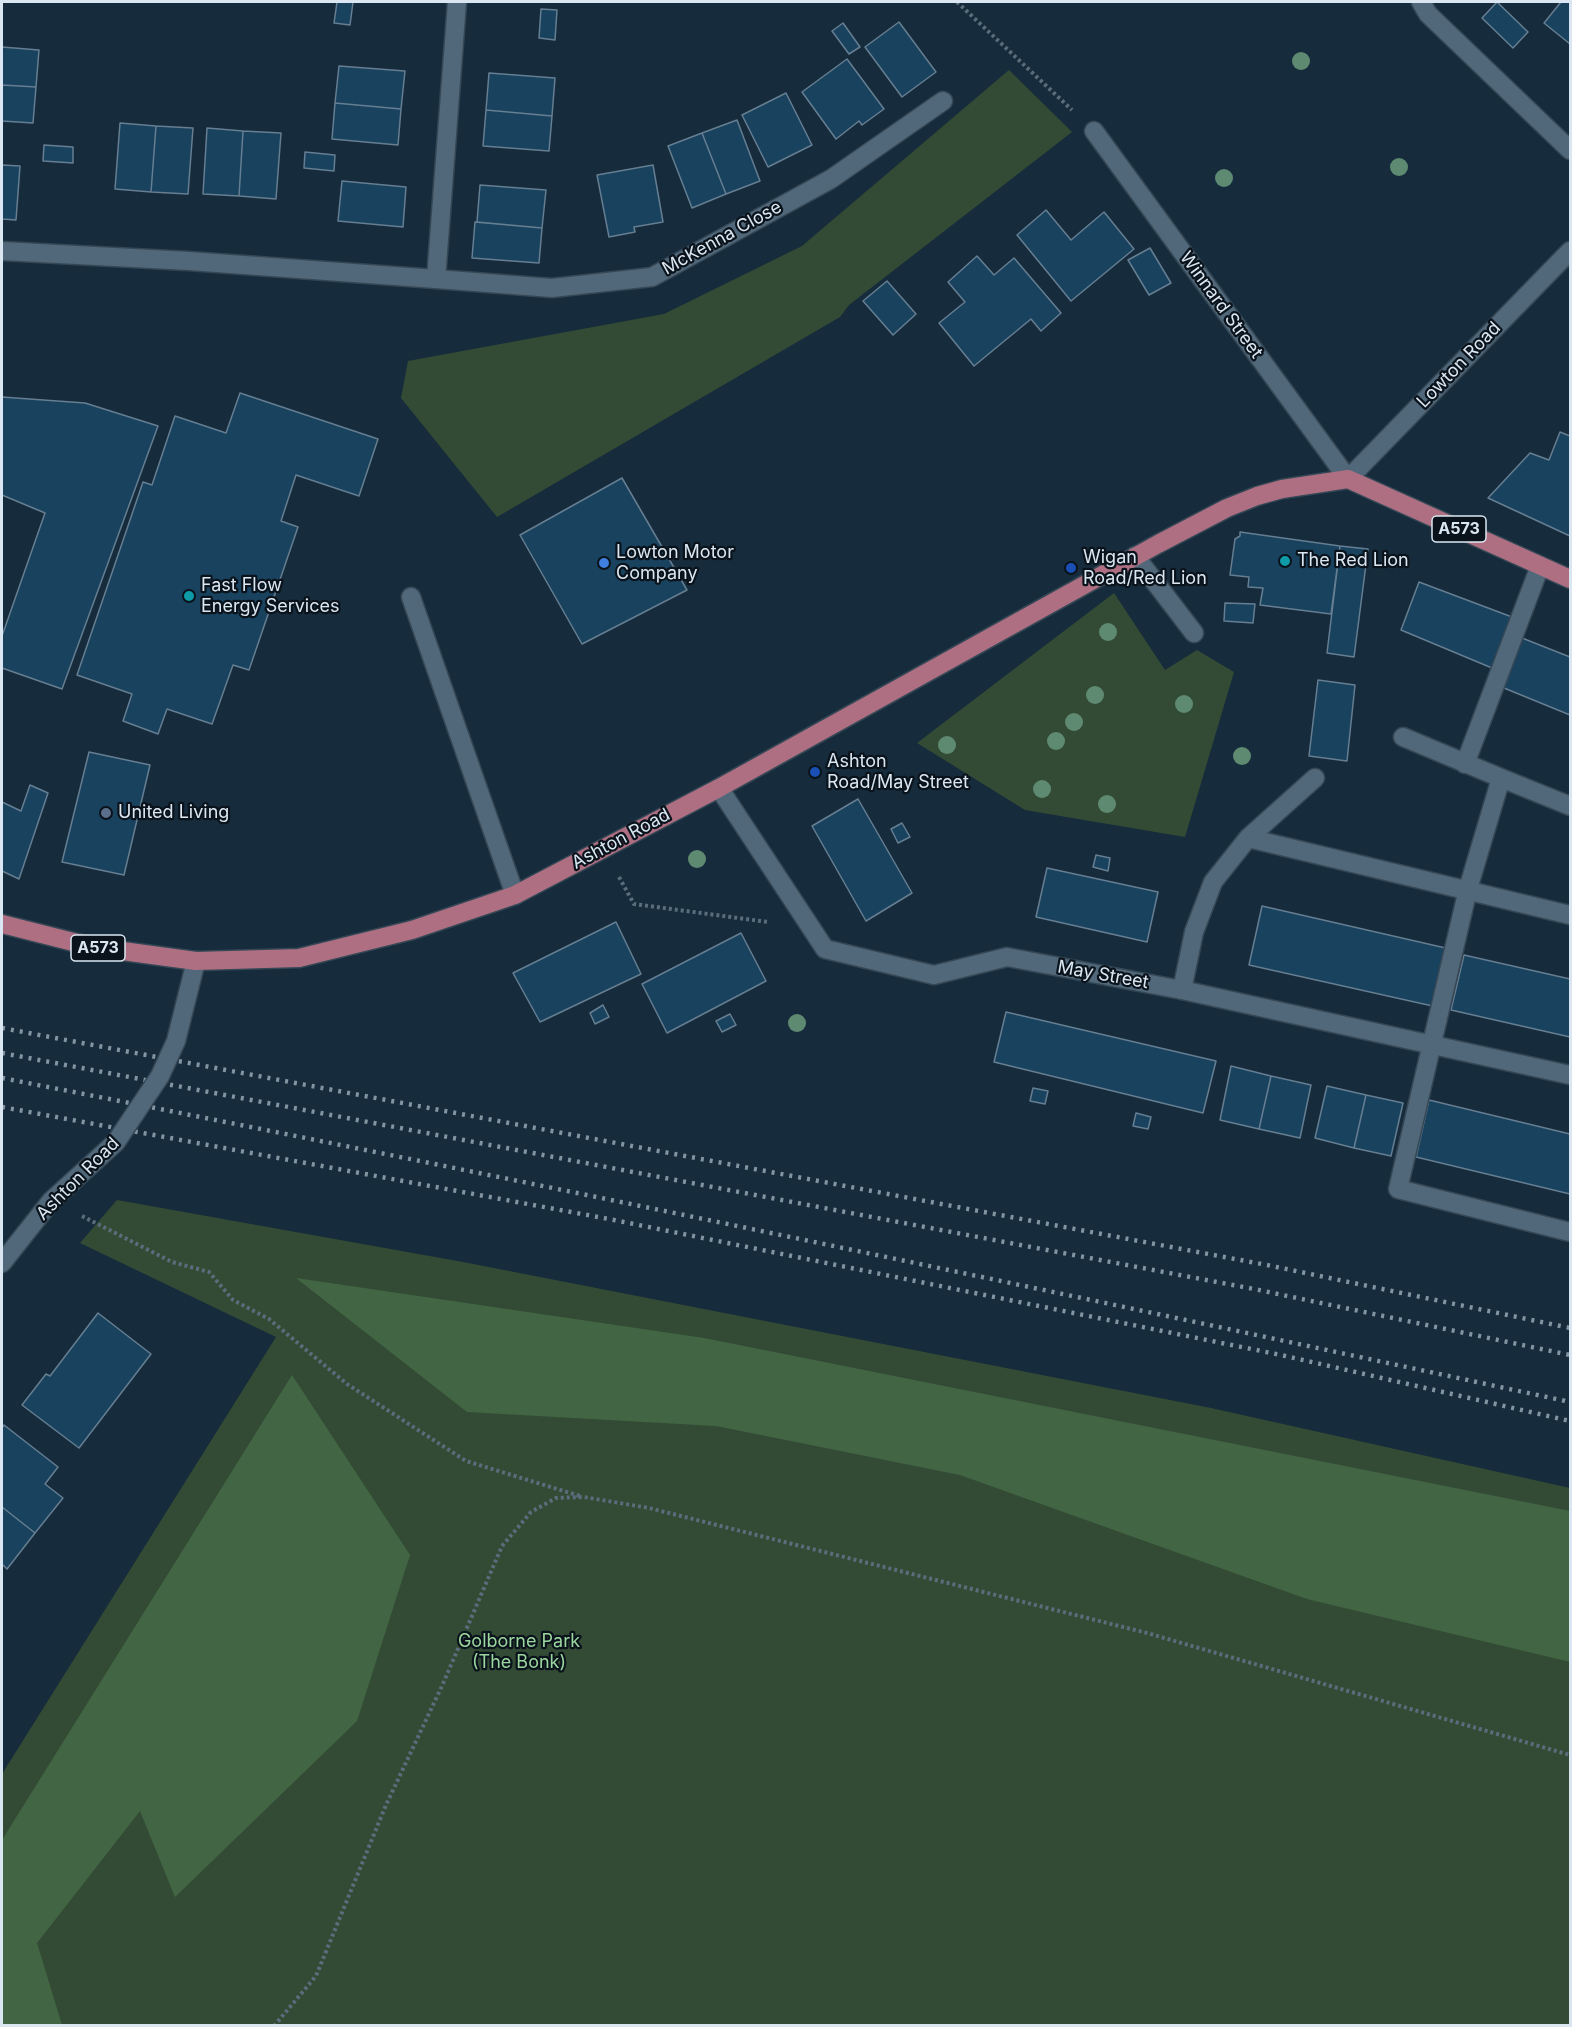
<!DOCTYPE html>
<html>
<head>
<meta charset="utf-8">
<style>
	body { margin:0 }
	#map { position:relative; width:1572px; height:2027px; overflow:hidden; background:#162c3c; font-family:Inter,sans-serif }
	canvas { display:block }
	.frame { position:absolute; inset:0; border:3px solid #dae7f2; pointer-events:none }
</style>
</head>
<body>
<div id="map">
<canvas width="1572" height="2027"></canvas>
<div class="frame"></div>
</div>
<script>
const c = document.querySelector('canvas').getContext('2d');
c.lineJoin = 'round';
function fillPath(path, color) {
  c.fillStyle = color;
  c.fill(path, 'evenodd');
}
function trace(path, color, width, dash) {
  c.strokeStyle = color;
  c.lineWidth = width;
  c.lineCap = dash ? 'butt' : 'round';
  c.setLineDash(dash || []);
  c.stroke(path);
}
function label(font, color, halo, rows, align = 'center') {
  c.font = font + ' Inter,sans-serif';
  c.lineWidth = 4.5;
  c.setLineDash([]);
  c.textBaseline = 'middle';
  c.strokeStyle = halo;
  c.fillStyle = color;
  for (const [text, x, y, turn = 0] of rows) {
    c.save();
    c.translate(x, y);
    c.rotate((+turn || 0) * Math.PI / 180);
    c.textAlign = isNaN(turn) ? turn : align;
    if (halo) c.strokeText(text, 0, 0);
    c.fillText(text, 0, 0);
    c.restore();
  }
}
fillPath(new Path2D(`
	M 1009,70 L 1072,132 L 849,305 L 840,317 L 497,517 L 401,398 L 408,361 L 664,314 L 802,246 Z
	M 1114,593 L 1165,670 L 1197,650 L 1234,672 L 1185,837 L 1025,810 L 917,743 Z
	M 117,1200 L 463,1262 L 1211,1408 L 1570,1488 L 1570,2025 L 2,2025 L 2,1774 L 276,1337 L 80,1243 Z`), '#334b34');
fillPath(new Path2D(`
	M 296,1278 L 704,1338 L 1570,1511 L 1570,1662 L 1307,1599 L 960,1475 L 716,1426 L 467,1412 Z
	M 292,1375 L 410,1555 L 357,1721 L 175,1897 L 140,1811 L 37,1943 L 62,2025 L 2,2025 L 2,1840 Z`), '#426644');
const building = new Path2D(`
	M 337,2 L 353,2 L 350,25 L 334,23 Z
	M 1497,2 L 1528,32 L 1513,48 L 1482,18 Z
	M 1561,2 L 1570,2 L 1570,44 L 1544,23 Z
	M 541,9 L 557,10 L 555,40 L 539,38 Z
	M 899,22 L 936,72 L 902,97 L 865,47 Z
	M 843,23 L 860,47 L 849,54 L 832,31 Z
	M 2,47 L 39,50 L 36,87 L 2,85 Z
	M 847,59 L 884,109 L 862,125 L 859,121 L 836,139 L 802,92 Z
	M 339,66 L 405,71 L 401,109 L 335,103 Z
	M 489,73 L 555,78 L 552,116 L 486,110 Z
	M 2,85 L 36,87 L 33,123 L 2,121 Z
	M 786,93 L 812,145 L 768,167 L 742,115 Z
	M 335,103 L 401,109 L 398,145 L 332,139 Z
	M 486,110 L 552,116 L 549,151 L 483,146 Z
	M 737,120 L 760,181 L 726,194 L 702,133 Z
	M 120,123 L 156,126 L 151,192 L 115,189 Z
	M 156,126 L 193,128 L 188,194 L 151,192 Z
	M 207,128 L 243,131 L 239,196 L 203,194 Z
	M 243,131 L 281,133 L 276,199 L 239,196 Z
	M 702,133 L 726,194 L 692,208 L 668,146 Z
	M 44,145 L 73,147 L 73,163 L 43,161 Z
	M 305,152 L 335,155 L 334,171 L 304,168 Z
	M 2,165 L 20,166 L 16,220 L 2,219 Z
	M 653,165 L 663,222 L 634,227 L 635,232 L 609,237 L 597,175 Z
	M 342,181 L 406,187 L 403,227 L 338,221 Z
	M 480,185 L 546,190 L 542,228 L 477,222 Z
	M 1046,210 L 1071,240 L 1104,212 L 1134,249 L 1071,301 L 1017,235 Z
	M 475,222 L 542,228 L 539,263 L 472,258 Z
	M 1150,248 L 1171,283 L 1149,295 L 1128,260 Z
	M 977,256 L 994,275 L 1014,258 L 1061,313 L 1041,331 L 1031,319 L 974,366 L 939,323 L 965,302 L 948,282 Z
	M 887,281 L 916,314 L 893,335 L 863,301 Z
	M 240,393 L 378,439 L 359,496 L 296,475 L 281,521 L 298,527 L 249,670 L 233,665 L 212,724 L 167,709 L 158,734 L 123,721 L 132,694 L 77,675 L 143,482 L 152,485 L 175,416 L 226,433 Z
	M 2,397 L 85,403 L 158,426 L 62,689 L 2,668 L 2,636 L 45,513 L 2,495 Z
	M 1560,432 L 1570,436 L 1570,536 L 1488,498 L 1530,453 L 1549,460 Z
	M 622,478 L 687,590 L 582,644 L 520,535 Z
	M 1240,532 L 1340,546 L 1331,614 L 1260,605 L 1263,588 L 1248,587 L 1249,577 L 1230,575 L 1235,539 L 1240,536 Z
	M 1340,546 L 1368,549 L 1354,657 L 1327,653 Z
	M 1419,582 L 1512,617 L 1492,668 L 1401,630 Z
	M 1225,603 L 1255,604 L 1253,623 L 1224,621 Z
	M 1522,638 L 1570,657 L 1570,715 L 1504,688 Z
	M 1318,680 L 1355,685 L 1347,761 L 1309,756 Z
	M 89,752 L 150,765 L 124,875 L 62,862 Z
	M 30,785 L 48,793 L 19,879 L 2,871 L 2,802 L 21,811 Z
	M 858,799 L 912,893 L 866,921 L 812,826 Z
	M 902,823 L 910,837 L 898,843 L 891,829 Z
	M 1096,855 L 1110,858 L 1108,871 L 1093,867 Z
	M 1047,868 L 1158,892 L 1147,942 L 1036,917 Z
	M 1262,906 L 1450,949 L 1437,1007 L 1249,965 Z
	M 616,922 L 641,974 L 540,1022 L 513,973 Z
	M 741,933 L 766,981 L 667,1033 L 642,984 Z
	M 1464,955 L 1570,979 L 1570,1037 L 1451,1010 Z
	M 603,1005 L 609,1017 L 595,1024 L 590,1013 Z
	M 1006,1012 L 1216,1061 L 1203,1113 L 994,1062 Z
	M 730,1014 L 736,1025 L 722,1032 L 716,1021 Z
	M 1231,1066 L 1271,1076 L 1259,1129 L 1220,1120 Z
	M 1271,1076 L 1311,1085 L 1300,1138 L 1259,1129 Z
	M 1327,1086 L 1366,1095 L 1354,1148 L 1315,1138 Z
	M 1033,1088 L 1048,1091 L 1045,1104 L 1030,1101 Z
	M 1366,1095 L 1403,1103 L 1391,1156 L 1354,1148 Z
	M 1429,1100 L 1570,1134 L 1570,1194 L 1416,1157 Z
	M 1136,1113 L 1151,1117 L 1148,1129 L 1133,1126 Z
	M 98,1313 L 151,1354 L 79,1448 L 22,1405 L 46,1374 L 50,1376 Z
	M 4,1425 L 58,1467 L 45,1484 L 63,1498 L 35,1533 L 2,1507 L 2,1428 Z
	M 2,1507 L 35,1533 L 7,1569 L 2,1564 Z`);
fillPath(building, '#19425f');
trace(building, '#667e91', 1.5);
const service = new Path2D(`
	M 1421,2 L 1428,14 L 1570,150
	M 2,251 L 189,261 L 436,279
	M 1135,556 L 1194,633
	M 411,597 L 515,895
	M 1403,737 L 1501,778 L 1468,889 L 1398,1189 L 1570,1232
	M 1465,764 L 1540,566
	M 1501,778 L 1570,806
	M 1248,838 L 1315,778
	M 1182,990 L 1194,932 L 1213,882 L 1248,838 L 1570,915`);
const minor = new Path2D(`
	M 457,2 L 436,279 L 552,288 L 652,277 L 831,179 L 943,101
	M 1094,131 L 1348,479
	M 719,788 L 825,949 L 934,975 L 1007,957 L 1182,990 L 1570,1075`);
const secondary = new Path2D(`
	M 1348,479 L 1570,251
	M 176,1041 L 196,961
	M 2,1263 L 51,1201 L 116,1142`);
const primary = new Path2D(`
	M 2,924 L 93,947 L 196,961 L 299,958 L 412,930 L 515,895 L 719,788 L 1158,544 L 1227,508 L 1257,496 L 1282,489 L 1348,479 L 1570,579`);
trace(service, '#354755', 21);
trace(minor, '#354755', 21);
trace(secondary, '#354755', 21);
trace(primary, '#354755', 21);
trace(new Path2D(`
	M 957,2 L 1072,110
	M 619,877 L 634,904 L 768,922
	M 82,1216 L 172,1262 L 209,1272 L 233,1300 L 269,1319 L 347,1384 L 466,1461 L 580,1496
	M 274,2026 L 316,1976 L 386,1805 L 442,1686 L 502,1546 L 531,1512 L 556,1498 L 584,1497 L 649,1508 L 1147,1633 L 1570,1755`), '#5a6d7c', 4, [3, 3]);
trace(service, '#50687a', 18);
trace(minor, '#50687a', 18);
trace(secondary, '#50687a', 18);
trace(primary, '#ae6f82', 18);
trace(new Path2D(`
	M 2,1028 L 1267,1265 L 1570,1328
	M 2,1053 L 1254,1289 L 1570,1355
	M 2,1078 C 526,1180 1048,1290 1570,1402
	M 2,1107 L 609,1219 L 1281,1355 L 1570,1421`), '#8495a2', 4.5, [3, 6]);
const secondaryBridge = new Path2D(`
	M 116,1142 L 160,1076 L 176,1041`);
trace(secondaryBridge, '#354755', 21, []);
trace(secondaryBridge, '#50687a', 18);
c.fillStyle = '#5f8a72';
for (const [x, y] of [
	[1301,61],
	[1399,167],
	[1224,178],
	[1108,632],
	[1095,695],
	[1184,704],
	[1074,722],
	[1056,741],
	[947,745],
	[1242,756],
	[1042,789],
	[1107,804],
	[697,859],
	[797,1023]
]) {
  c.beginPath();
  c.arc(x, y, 9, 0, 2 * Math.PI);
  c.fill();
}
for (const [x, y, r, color] of [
	[1285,561,6,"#0f9aa8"],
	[604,563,6,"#3f7fe0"],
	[1071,568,6,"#1a4fb4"],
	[189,596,6,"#0f9aa8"],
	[815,772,6,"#1a4fb4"],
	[106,813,6,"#5c6f8a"]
]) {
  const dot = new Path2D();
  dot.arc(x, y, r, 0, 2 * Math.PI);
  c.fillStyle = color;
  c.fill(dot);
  trace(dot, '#0a131b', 2);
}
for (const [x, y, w] of [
	[1459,529,54],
	[98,948,54]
]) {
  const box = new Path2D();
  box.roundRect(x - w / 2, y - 13, w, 26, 4.5);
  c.fillStyle = '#0a131b';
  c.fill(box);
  trace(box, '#dae7f2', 1.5);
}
label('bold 16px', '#dae7f2', null, [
	["A573",1459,529],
	["A573",98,948]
]);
label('18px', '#dae7f2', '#0a131b', [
	["McKenna Close",722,238,-29],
	["Winnard Street",1221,305,54],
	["Lowton Road",1459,365,-46],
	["Ashton Road",621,839,-28],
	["May Street",1103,975,10],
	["Ashton Road",78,1179,-45]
]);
label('18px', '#dae7f2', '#0a131b', [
	["Lowton Motor",616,553],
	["Company",616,574],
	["Wigan",1083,558],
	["Road/Red Lion",1083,579],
	["The Red Lion",1297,561],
	["Fast Flow",201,586],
	["Energy Services",201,607],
	["Ashton",827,762],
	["Road/May Street",827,783],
	["United Living",118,813]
], 'left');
label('18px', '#9bd69e', '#0a131b', [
	["Golborne Park",519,1642],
	["(The Bonk)",519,1663]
]);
</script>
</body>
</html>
